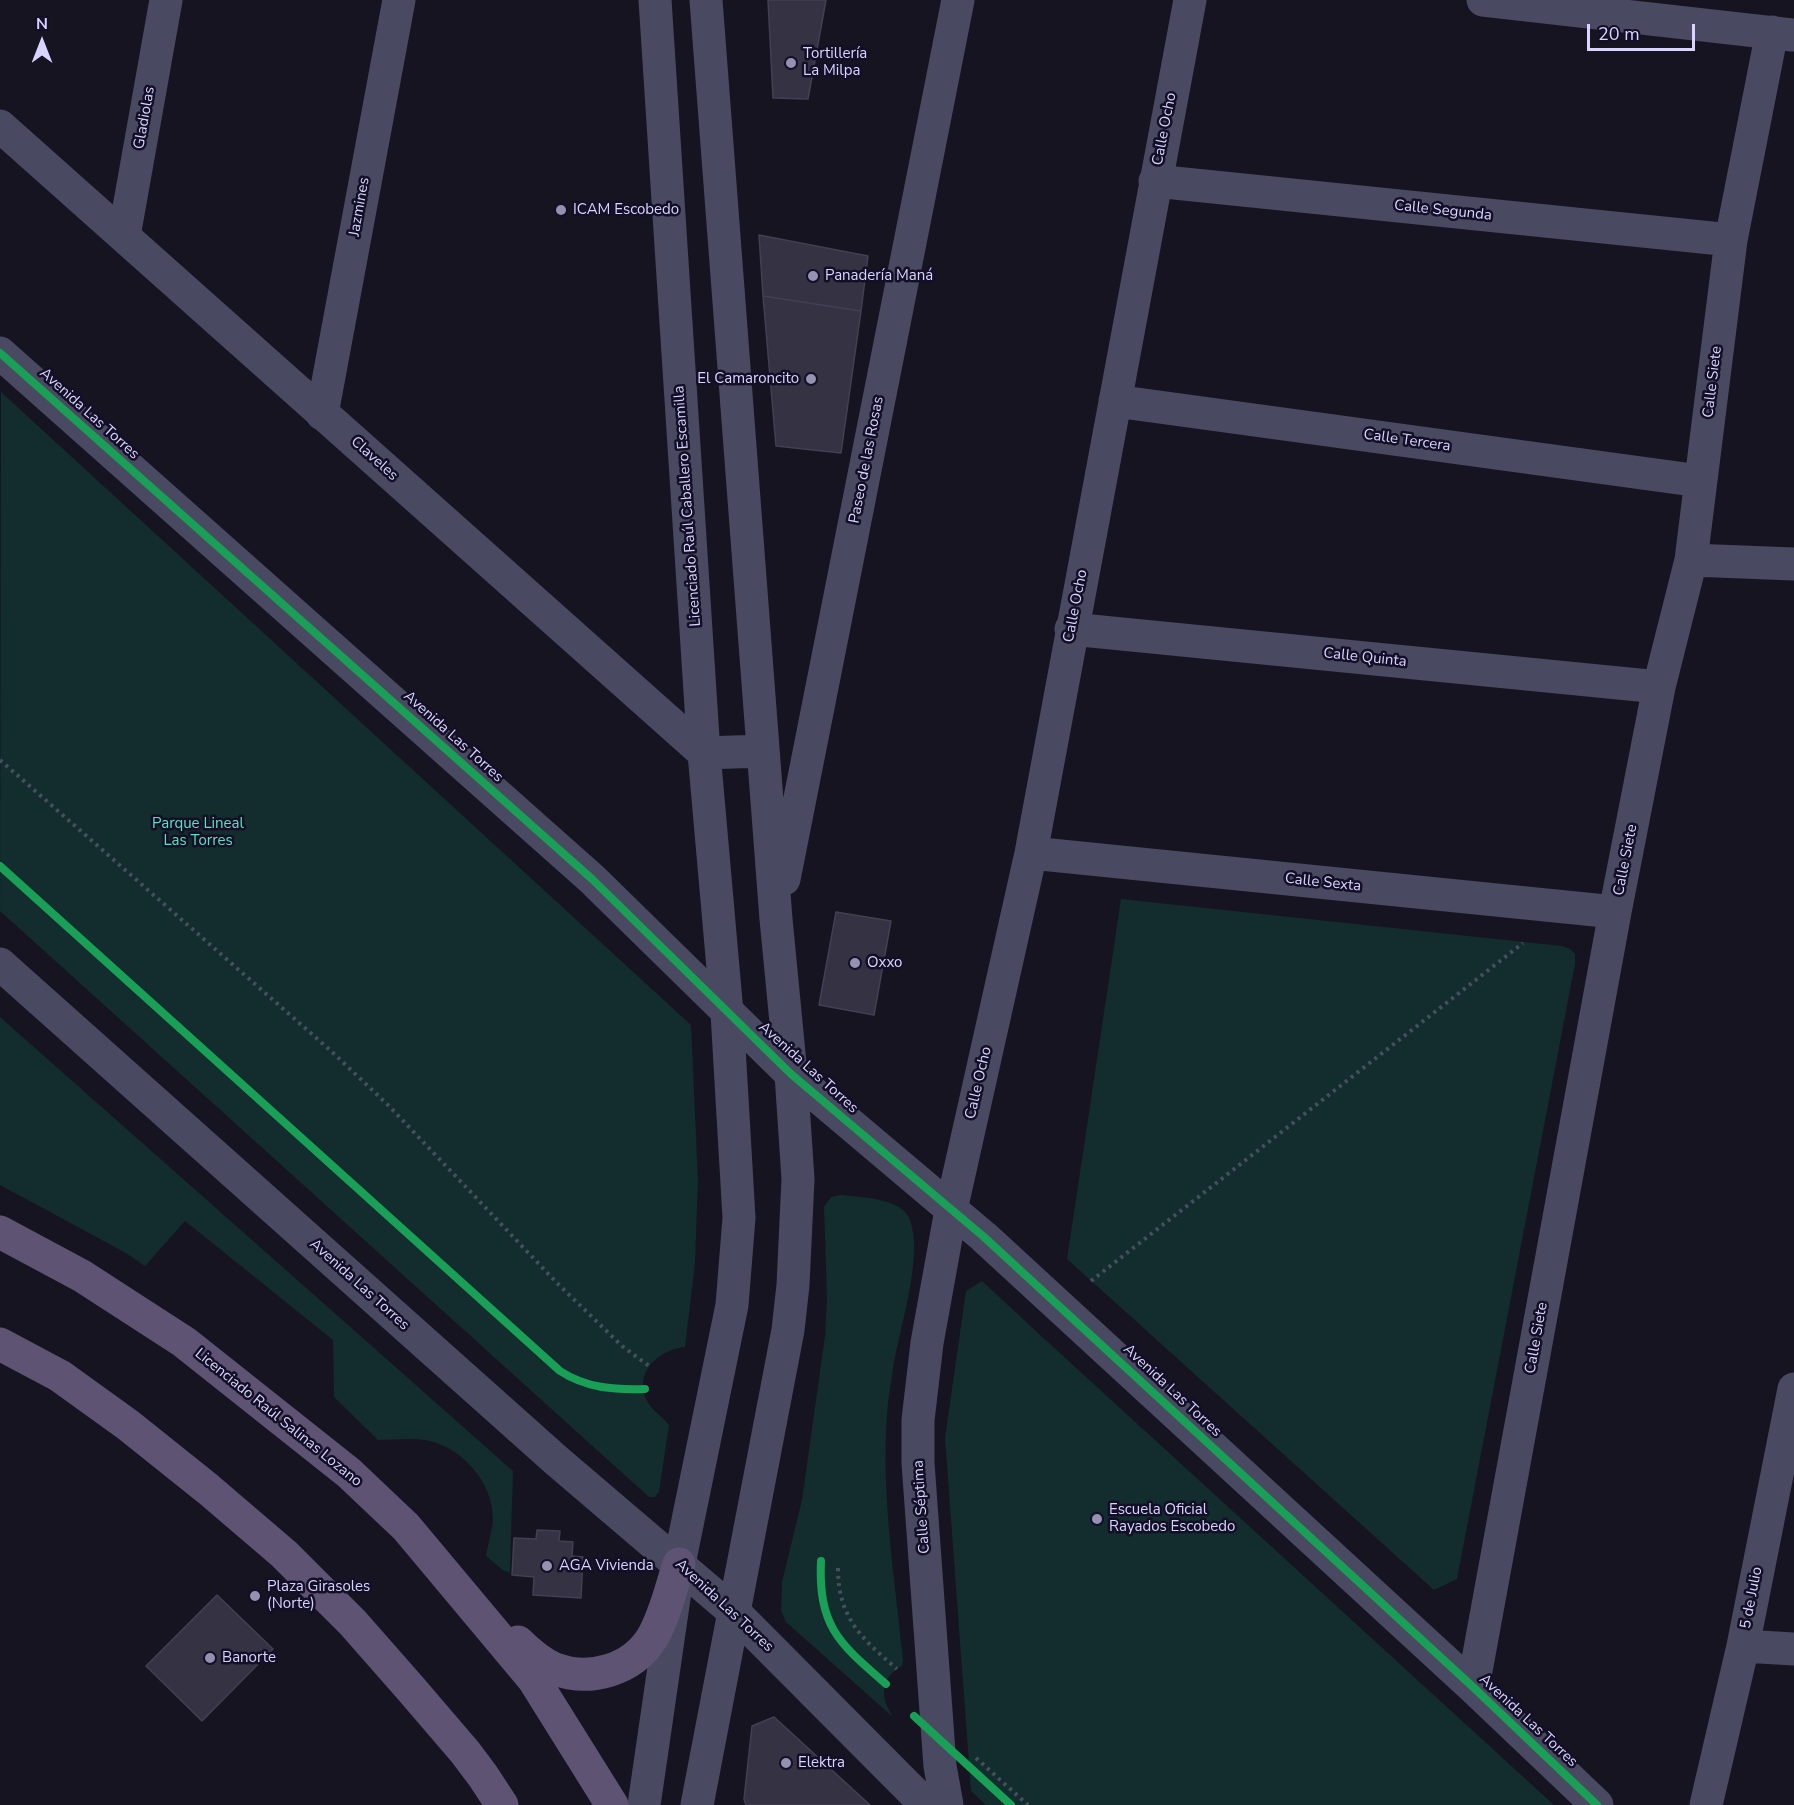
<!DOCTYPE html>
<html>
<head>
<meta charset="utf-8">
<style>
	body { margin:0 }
	#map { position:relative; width:1794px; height:1805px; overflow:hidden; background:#161421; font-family:"Nunito Sans",sans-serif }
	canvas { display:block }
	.north { position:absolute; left:12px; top:12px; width:60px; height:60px; -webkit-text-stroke:4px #130f26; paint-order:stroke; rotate:0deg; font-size:16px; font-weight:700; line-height:24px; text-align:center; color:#d9d4ff }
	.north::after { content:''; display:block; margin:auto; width:21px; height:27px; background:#d9d4ff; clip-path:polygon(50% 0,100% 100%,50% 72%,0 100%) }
	.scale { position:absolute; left:1587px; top:24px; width:108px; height:27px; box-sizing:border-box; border:3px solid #d9d4ff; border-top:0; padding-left:8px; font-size:18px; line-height:21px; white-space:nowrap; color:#d9d4ff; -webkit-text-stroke:4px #130f26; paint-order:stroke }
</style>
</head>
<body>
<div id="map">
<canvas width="1794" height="1805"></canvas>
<div class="north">N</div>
<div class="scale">20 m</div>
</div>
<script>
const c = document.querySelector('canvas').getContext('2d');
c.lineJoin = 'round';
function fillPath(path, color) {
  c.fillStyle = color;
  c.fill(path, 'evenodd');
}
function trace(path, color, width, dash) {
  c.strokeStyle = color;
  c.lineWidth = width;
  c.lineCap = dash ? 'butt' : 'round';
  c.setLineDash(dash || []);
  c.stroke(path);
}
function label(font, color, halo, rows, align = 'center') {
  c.font = font + ' "Nunito Sans",sans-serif';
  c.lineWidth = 5;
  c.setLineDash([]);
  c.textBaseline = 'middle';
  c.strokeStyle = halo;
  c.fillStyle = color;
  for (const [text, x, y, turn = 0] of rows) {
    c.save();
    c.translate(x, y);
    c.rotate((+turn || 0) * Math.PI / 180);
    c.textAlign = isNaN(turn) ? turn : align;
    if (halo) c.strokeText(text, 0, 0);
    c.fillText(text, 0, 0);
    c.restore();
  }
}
fillPath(new Path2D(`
	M 1,392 L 691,1025 L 698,1181 L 695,1263 L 685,1347 C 657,1350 631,1375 649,1404 C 654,1412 663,1417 669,1425 L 659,1492 L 655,1497 L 649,1497 L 0,911 Z
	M 1121,899 L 1562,946 L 1570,949 L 1575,954 L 1575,964 L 1457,1579 L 1434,1590 L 1067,1259 Z
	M 0,1017 L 513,1471 L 510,1572 L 504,1571 L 486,1556 C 488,1544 492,1531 493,1519 C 493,1482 461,1446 425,1440 C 410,1438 393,1440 378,1440 L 334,1397 L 333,1340 L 185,1221 L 145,1266 L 126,1253 L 0,1185 Z
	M 841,1195 C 859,1197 898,1198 908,1216 C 926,1250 899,1330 893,1369 C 891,1384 888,1399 887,1414 C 881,1496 895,1579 903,1660 L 902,1666 C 879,1678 880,1699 894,1718 L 786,1622 L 781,1610 L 782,1582 L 802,1500 L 825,1336 L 827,1298 L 824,1207 L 831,1197 Z
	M 982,1281 L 1038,1333 L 1554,1805 L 986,1805 L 971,1791 L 945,1438 L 966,1291 Z`), '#132c2d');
const building = new Path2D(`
	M 768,0 L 826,0 L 808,99 L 773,98 Z
	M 759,235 L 868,256 L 861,311 L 763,296 Z
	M 763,296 L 861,311 L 841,453 L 776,446 Z
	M 836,912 L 891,921 L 874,1015 L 819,1005 Z
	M 537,1530 L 560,1531 L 559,1541 L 573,1542 L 572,1556 L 583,1557 L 581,1598 L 533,1595 L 534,1577 L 512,1575 L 514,1538 L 536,1539 Z
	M 217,1595 L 273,1649 L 202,1721 L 146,1666 Z
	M 774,1717 L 870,1805 L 746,1805 L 744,1799 L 752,1726 Z`);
fillPath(building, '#343243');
trace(building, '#433f54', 1.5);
trace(new Path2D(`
	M 0,760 L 330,1050 L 389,1106 L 557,1283 L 622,1346 L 649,1366
	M 1091,1281 L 1523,943
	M 838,1568 C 838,1618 862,1639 897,1669
	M 976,1758 L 1028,1805`), '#44505f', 4, [3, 4.5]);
trace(new Path2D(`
	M 1483,0 L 1792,35
	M 0,126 L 704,753 L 763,751
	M 1155,181 L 1731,240
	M 124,236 L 166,0
	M 0,353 L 592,879 L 791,1074 L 984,1237 L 1473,1687 L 1597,1805
	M 1115,401 L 1700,481
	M 322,414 L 399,0
	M 1691,560 L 1794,564
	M 1071,629 L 1659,687
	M 1031,853 L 1615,912
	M 784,879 L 958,0
	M 0,964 L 557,1461 L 734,1612 L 926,1805
	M 1743,1646 L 1794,1649
	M 1473,1687 L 1615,912 L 1659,687 L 1691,560 L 1731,240 L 1772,32
	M 644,1805 L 679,1564 L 732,1305 L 739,1218 L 727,1013 L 704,753 L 655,0
	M 697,1805 L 788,1330 L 793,1285 L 798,1179 L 791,1074 L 776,919 L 706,0
	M 947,1805 L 940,1766 L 918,1463 L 918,1420 L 927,1343 L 951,1210 L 1031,853 L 1190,0
	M 1706,1805 L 1743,1646 L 1794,1389`), '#4a4962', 33);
trace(new Path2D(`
	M 0,1232 L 82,1276 L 184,1342 L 349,1473 L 406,1527 L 534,1680 L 612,1805
	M 0,1344 L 60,1376 L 128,1425 L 208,1489 L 284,1554 L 353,1623 L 411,1689 L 465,1752 L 483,1776 L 502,1805
	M 518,1642 C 529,1653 540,1663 555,1669 C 590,1682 632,1670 652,1638 C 665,1616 671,1588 679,1564`), '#5e5373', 33);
trace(new Path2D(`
	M 0,353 L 592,879 L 791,1074 L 984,1237 L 1473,1687 L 1597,1805
	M 0,866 L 560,1371 C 586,1388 614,1390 645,1389
	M 821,1561 C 818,1627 840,1644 886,1684
	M 914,1716 L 1011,1805`), '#1a9f57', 8);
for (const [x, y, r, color] of [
	[791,63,6,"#9591b1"],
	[561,210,6,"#9591b1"],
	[813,276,6,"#9591b1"],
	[811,379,6,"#9591b1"],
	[855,963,6,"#9591b1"],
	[1097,1519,6,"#9591b1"],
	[547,1566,6,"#9591b1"],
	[255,1596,6,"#9591b1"],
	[210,1658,6,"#9591b1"],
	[786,1763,6,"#9591b1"]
]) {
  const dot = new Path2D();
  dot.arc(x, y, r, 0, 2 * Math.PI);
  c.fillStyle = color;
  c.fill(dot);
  trace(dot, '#130f26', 2);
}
label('15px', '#d9d4ff', '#130f26', [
	["Tortillería",803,54],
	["La Milpa",803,71],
	["ICAM Escobedo",573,210],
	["Panadería Maná",825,276],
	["El Camaroncito",799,379,"right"],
	["Oxxo",867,963],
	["Escuela Oficial",1109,1510],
	["Rayados Escobedo",1109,1527],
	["AGA Vivienda",559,1566],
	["Plaza Girasoles",267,1587],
	["(Norte)",267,1604],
	["Banorte",222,1658],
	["Elektra",798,1763]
], 'left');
label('15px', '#d9d4ff', '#130f26', [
	["Gladiolas",145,118,-80],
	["Calle Ocho",1165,129,-79],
	["Jazmines",360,207,-80],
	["Calle Segunda",1443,211,6],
	["Calle Siete",1713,382,-83],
	["Avenida Las Torres",89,414,42],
	["Calle Tercera",1407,441,8],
	["Claveles",374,459,42],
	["Paseo de las Rosas",867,460,-79],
	["Licenciado Raúl Caballero Escamilla",688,506,-94],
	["Calle Ocho",1076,606,-79],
	["Calle Quinta",1365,658,6],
	["Avenida Las Torres",453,737,42],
	["Calle Siete",1626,860,-79],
	["Calle Sexta",1323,883,6],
	["Avenida Las Torres",808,1068,42],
	["Calle Ocho",979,1083,-77],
	["Avenida Las Torres",359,1285,42],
	["Calle Siete",1537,1338,-80],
	["Avenida Las Torres",1172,1391,43],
	["Licenciado Raúl Salinas Lozano",278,1418,39],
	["Calle Séptima",922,1507,-94],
	["5 de Julio",1752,1598,-79],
	["Avenida Las Torres",724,1606,43],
	["Avenida Las Torres",1528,1721,43]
]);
label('15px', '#5fe0c0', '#130f26', [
	["Parque Lineal",198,824],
	["Las Torres",198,841]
]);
</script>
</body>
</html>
